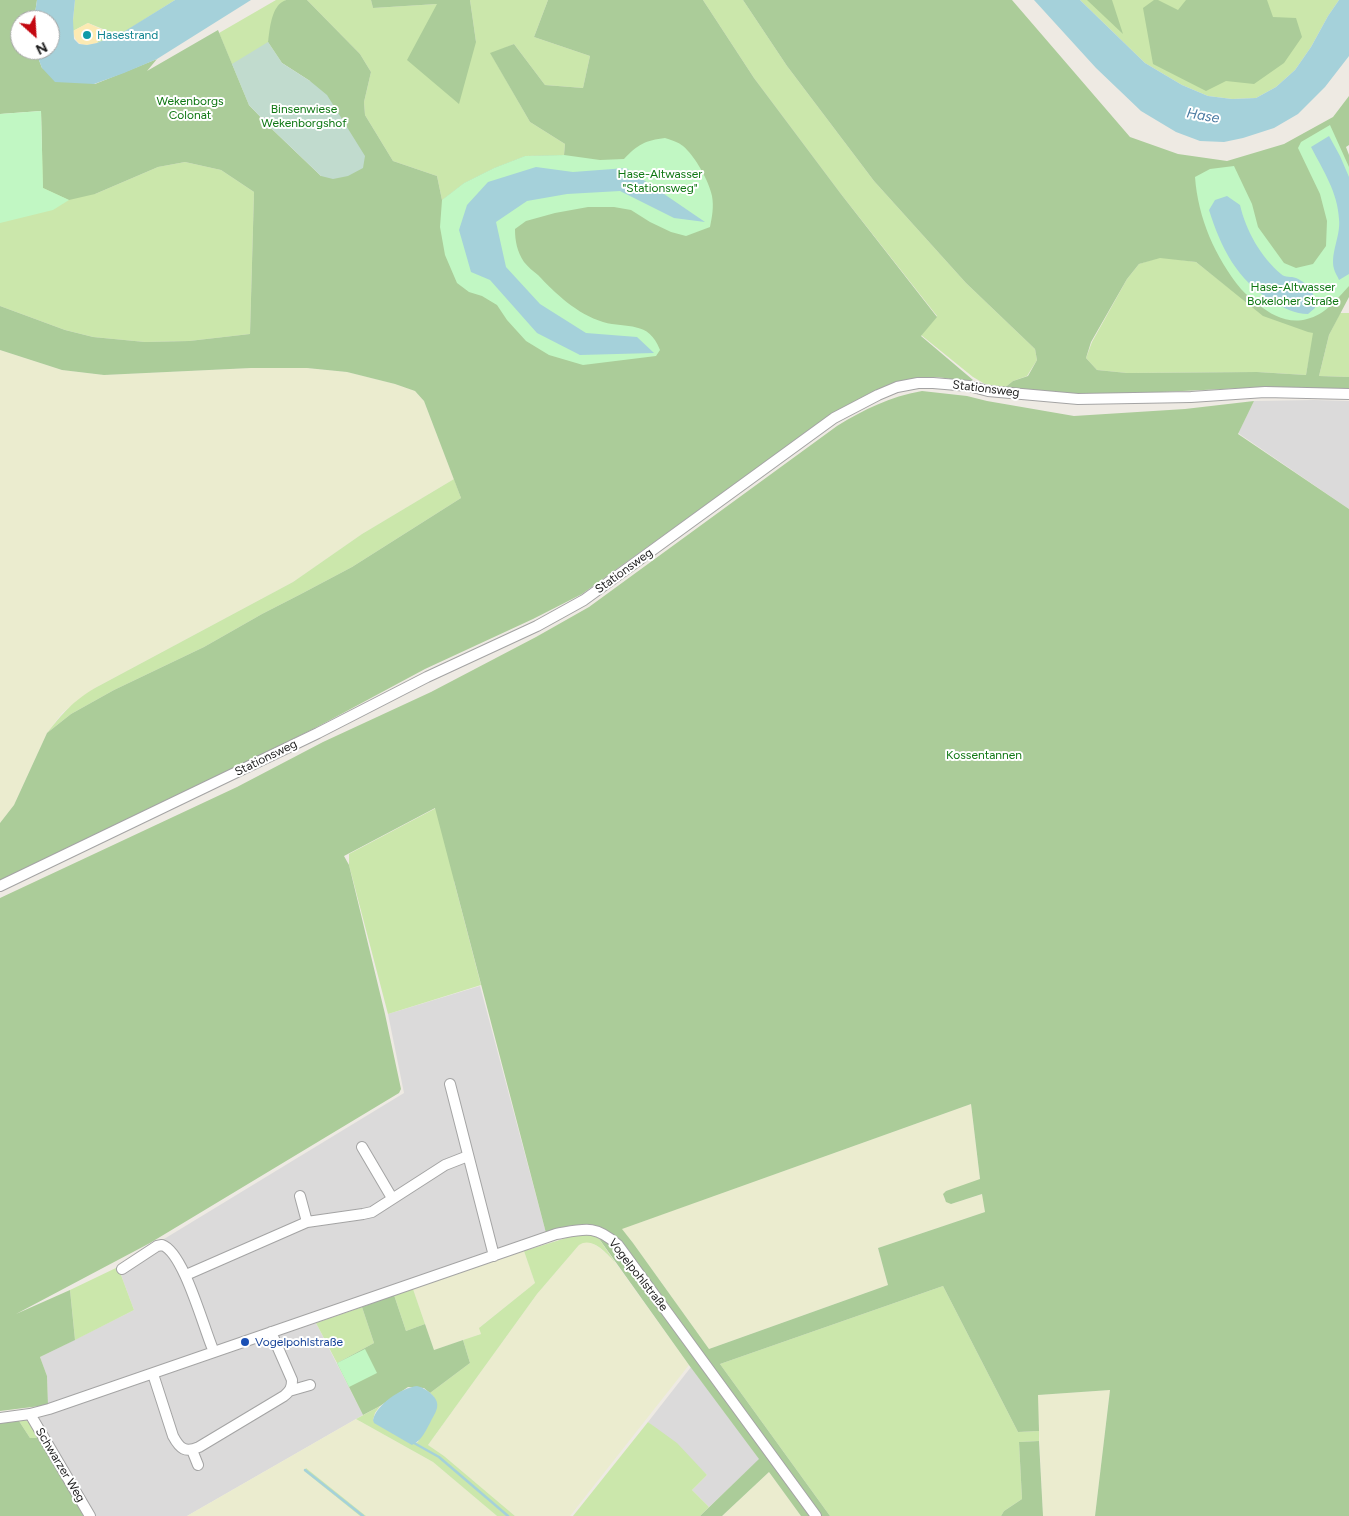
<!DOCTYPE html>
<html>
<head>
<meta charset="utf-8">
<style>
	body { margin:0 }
	#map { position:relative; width:1349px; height:1516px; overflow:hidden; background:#eeeae3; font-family:Figtree,sans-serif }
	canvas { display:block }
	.north { position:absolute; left:10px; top:10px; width:50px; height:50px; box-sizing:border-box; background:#fff; border:1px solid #a5a5a5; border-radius:50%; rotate:154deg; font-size:14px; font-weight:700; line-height:20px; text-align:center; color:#1d1d1d }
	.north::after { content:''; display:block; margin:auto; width:18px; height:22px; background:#c30811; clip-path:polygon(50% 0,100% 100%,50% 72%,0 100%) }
</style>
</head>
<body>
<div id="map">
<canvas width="1349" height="1516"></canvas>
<div class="north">N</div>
</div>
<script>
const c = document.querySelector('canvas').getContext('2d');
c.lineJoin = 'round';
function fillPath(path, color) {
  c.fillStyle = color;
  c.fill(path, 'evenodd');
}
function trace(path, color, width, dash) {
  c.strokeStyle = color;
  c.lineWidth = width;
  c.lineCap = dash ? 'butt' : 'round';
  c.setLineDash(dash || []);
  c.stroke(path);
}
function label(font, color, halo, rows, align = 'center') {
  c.font = font + ' Figtree,sans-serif';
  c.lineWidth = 4;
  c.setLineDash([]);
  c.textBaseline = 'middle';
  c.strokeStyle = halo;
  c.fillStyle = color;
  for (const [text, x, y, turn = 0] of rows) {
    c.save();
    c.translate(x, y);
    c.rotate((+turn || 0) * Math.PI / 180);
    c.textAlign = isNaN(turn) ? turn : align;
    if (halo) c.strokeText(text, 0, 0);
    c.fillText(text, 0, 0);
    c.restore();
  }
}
fillPath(new Path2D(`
	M 1314,400 L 1349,401 L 1349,509 L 1238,433 L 1254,401 Z
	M 480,986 L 546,1233 L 212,1347 L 48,1405 L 47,1376 L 40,1357 L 134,1310 L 118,1267 L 404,1093 L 388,1014 Z
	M 316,1323 L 363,1415 L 187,1516 L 90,1516 L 36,1426 L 39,1418 Z
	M 691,1367 L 760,1459 L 709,1507 L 692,1490 L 707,1475 L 648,1422 Z`), '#dbdada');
fillPath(new Path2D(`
	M 0,350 L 62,370 L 104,375 L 251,368 L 307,368 L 347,372 L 395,384 L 415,391 L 424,401 L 454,479 L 362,534 L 293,582 L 95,688 L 62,713 L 47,733 L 14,805 L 0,823 Z
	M 971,1104 L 980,1180 L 946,1191 L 944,1195 L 944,1199 L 951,1204 L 983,1194 L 985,1212 L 878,1248 L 888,1285 L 709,1349 L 633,1243 L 621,1229 Z
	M 583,1242 L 590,1242 L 600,1248 L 615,1262 L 689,1365 L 570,1516 L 515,1516 L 444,1456 L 428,1445 L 537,1294 L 579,1245 Z
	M 524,1251 L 535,1283 L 480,1327 L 481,1334 L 434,1350 L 413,1289 Z
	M 1110,1390 L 1095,1516 L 1043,1516 L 1037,1395 Z
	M 356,1419 L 433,1462 L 497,1516 L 366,1516 L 306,1468 L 304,1471 L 360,1516 L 187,1516 Z
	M 769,1472 L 801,1516 L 722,1516 Z`), '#ebeccf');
fillPath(new Path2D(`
	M 75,0 L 175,0 L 126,31 L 97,43 L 103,29 L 88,23 L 73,31 L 73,20 Z
	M 276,0 L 286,0 L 277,7 L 268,42 L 282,63 L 249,105 L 219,33 Z
	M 307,0 L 371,0 L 373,8 L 437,4 L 476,42 L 470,0 L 548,0 L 534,37 L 590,56 L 583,88 L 545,85 L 514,44 L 491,54 L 530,122 L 565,144 L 564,155 L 525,156 L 494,168 L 464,183 L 442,200 L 437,176 L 393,161 L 365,115 L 364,102 L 371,72 L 360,54 Z
	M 703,0 L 743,0 L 787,66 L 874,181 L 966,283 L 1035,349 L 1037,360 L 1027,376 L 1013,381 L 1003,389 L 985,384 L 973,377 L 921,335 L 937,316 L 841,194 L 754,78 Z
	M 1080,0 L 1339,0 L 1328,16 L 1311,47 L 1295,70 L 1276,87 L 1256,98 L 1232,99 L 1208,96 L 1182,85 L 1145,63 Z
	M 0,114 L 95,194 L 158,167 L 185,162 L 221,170 L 254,192 L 250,334 L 189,341 L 145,342 L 93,337 L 65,330 L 0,306 Z
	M 1160,257 L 1196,262 L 1229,288 L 1314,333 L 1306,375 L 1257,372 L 1127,373 L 1097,370 L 1086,358 L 1092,342 L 1127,279 L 1139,264 Z
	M 1340,313 L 1349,313 L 1349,377 L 1319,376 L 1329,335 Z
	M 454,479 L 461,498 L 352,567 L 301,594 L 262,614 L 204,647 L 114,690 L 71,714 L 47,733 C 64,712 72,702 95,688 L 293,582 L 362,534 Z
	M 462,791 L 454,881 L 481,985 L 388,1014 L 349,865 L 349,854 L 436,808 Z
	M 595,1233 L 615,1262 C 606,1253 592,1236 579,1245 L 537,1294 L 428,1445 L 444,1456 L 515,1516 L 497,1516 L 433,1462 L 356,1419 L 380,1406 L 375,1413 L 373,1420 L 412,1444 L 418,1442 L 434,1397 L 430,1393 L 470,1363 L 463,1340 L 481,1334 L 479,1328 L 535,1283 L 524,1251 L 579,1234 Z
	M 118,1267 L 134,1310 L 75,1340 L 70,1290 Z
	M 943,1286 L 1018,1432 L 1039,1431 L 1039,1441 L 1019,1442 L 1022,1499 L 1004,1511 L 1001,1516 L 830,1516 L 720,1364 Z
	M 413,1289 L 425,1324 L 406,1331 L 394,1295 Z
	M 362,1307 L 374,1343 L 337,1363 L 316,1323 Z
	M 25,1420 L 36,1426 L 44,1438 L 30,1438 L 19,1421 Z
	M 648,1422 L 677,1443 L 707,1475 L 692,1490 L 709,1507 L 700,1516 L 573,1516 Z
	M 306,1468 L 366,1516 L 360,1516 L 304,1471 Z`), '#cbe7ab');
fillPath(new Path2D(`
	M 0,0 L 37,0 L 34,20 L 20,20 L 20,50 L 35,50 L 42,68 L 95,84 L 157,59 L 147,71 L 218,30 L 249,105 L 273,130 L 321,176 L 310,81 L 282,63 L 268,42 C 270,29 271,5 286,0 C 292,0 301,0 307,0 L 360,54 L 371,72 L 364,102 L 365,115 L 393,161 L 437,176 L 442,200 L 464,183 L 494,168 L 525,156 L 564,155 L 565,144 L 530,122 L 490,53 L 514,44 L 545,85 L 583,88 L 590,56 L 534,37 L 548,0 L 703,0 L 754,78 L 841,194 L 937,317 L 921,336 L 973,380 L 968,383 C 957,381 945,377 934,377 C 899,375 861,398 832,414 L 582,594 L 533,619 L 425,669 L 317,727 L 229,771 L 0,881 L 0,823 L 14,805 L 47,733 L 71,714 L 114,690 L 204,647 L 262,614 L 301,594 L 352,567 L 461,498 L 424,401 L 415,391 L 395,384 L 347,372 L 307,368 L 251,368 L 104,375 L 62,370 L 0,350 L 0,306 L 65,330 L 93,337 L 145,342 L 189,341 L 250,334 L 254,192 L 221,170 L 185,162 L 158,167 L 95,194 L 69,200 L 43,188 L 41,111 L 0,114 Z
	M 371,0 L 470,0 L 476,42 L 459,104 L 407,60 L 437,4 L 373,8 Z
	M 743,0 L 1012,0 L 1130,137 L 1178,154 L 1227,161 L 1284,144 L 1333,117 L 1349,96 L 1349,145 L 1346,147 L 1349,155 L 1349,297 L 1329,335 L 1319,376 L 1349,377 L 1349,390 L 1264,387 L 1081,396 L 1003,389 L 1013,381 L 1028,376 L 1037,360 L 1035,349 L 966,283 L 874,181 L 787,66 ZM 1160,258 L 1196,262 L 1263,316 L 1308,332 L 1313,333 L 1306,375 L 1257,372 L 1127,373 L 1097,370 L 1086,358 L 1091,342 L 1127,279 L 1139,264 Z
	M 1087,0 L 1112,0 L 1123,34 Z
	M 1154,0 L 1158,0 L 1178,10 L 1186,0 L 1267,0 L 1273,17 L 1296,18 L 1302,37 L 1284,63 L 1254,84 L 1226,81 L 1206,91 L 1153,64 L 1143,8 Z
	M 922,391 L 967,396 L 987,401 L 1074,416 L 1185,409 L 1254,401 L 1238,434 L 1349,509 L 1349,1516 L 1095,1516 L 1110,1390 L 1038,1395 L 1039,1431 L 1018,1432 L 943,1286 L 720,1364 L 830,1516 L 818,1516 L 608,1234 L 546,1233 L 435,808 L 344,856 L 349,865 L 385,1014 L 401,1089 L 399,1093 L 150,1243 L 16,1314 L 70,1290 L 75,1340 L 40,1357 L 47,1376 L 48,1405 L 0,1411 L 0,898 L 237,787 L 323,742 L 431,692 L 536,637 L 589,607 L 837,426 C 865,409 889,397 922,391 ZM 971,1104 L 980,1179 L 946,1191 L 943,1194 L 946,1202 L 951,1204 L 982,1194 L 985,1212 L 878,1248 L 888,1285 L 709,1349 L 633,1243 L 622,1229 Z
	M 595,1233 L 606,1236 L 813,1516 L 801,1516 L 769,1472 L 722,1516 L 700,1516 L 759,1459 L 689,1365 Z
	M 394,1295 L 406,1331 L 425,1324 L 434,1350 L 463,1340 L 470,1363 L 430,1393 L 424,1388 L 408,1387 L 380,1406 L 363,1415 L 337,1363 L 374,1343 L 362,1307 Z
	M 19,1421 L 30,1438 L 44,1438 L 90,1516 L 0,1516 L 0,1422 Z
	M 1039,1441 L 1043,1516 L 1001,1516 L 1004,1511 L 1022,1499 L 1019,1442 Z`), '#abcc99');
fillPath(new Path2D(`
	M 268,42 L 282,63 L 310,81 L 327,95 L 365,156 L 363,168 L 348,176 L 333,179 L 321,176 L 273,130 L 249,105 L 232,64 Z`), '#c1dbce');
fillPath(new Path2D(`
	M 88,23 L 103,30 L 97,43 C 84,46 76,47 73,31 Z`), '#fceab3');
fillPath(new Path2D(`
	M 41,111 L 43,188 L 69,200 L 53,210 L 0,223 L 0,114 Z
	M 1330,125 L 1349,167 L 1349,286 C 1337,299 1325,315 1307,319 C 1289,324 1272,316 1258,304 C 1253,299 1246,295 1241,289 C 1215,257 1198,218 1195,177 L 1210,169 L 1234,166 L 1252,204 L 1258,227 L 1284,263 L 1296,268 L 1313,264 L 1326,246 L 1327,221 L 1320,194 L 1298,148 L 1301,142 Z
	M 665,138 C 671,140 678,142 683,146 C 695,156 709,181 712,196 C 714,207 712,217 710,227 L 686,236 L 671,232 L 650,222 L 631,210 L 614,207 L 588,207 L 555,213 L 526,221 L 515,229 C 515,241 517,251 524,262 C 528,267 533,271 538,275 C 556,294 577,314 603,322 C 627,329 649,320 660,350 L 656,356 L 583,365 L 549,355 L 526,341 L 507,320 L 497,305 L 482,296 L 469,292 L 457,283 L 445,255 L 440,227 L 442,200 L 464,183 L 494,168 L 525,156 L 564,155 L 600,160 L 624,159 C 637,145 646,140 665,138 Z
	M 365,1349 L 377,1373 L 349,1387 L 337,1363 Z`), '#c1f7c3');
fillPath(new Path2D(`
	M 37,0 L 75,0 L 73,20 L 74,39 L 79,44 L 87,45 L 97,43 L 125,31 L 175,0 L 251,0 L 157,59 L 124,73 L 94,84 L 55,82 L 42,68 L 35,50 L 50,50 L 50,20 L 34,20 Z
	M 1034,0 L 1080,0 L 1145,63 L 1182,85 L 1208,96 L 1232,99 L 1256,98 L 1276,87 L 1295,70 L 1311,47 L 1328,16 L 1339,0 L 1349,0 L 1349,56 L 1325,87 L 1298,114 L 1274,128 L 1243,138 L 1224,142 L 1200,141 L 1176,132 L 1141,111 L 1096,68 Z
	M 1329,136 L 1340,156 L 1349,177 L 1349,274 L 1339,280 C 1338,277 1335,273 1334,269 C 1330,253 1341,236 1339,219 C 1338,193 1323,170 1311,147 Z
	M 536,167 L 573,172 L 626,168 L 705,222 L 674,218 L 620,191 L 567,194 L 527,201 L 496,222 L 506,267 L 540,304 L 586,333 L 637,337 L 654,353 L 580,355 L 537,333 L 490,280 L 471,272 L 459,230 L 467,205 L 488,182 Z
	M 1227,196 L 1240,205 C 1246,231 1261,257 1281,274 C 1285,278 1291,276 1296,278 C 1308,283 1317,295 1315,308 L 1308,314 C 1295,314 1284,308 1272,301 C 1237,280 1221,248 1209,210 L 1215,200 Z
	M 417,1386 C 425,1388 440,1397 437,1408 C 436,1413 432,1418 430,1423 C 425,1432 422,1440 412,1445 L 374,1423 L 373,1420 C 377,1404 401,1388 417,1386 Z`), '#a5d1da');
trace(new Path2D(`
	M 414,1443 L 439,1457 L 508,1516
	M 305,1470 L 363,1516`), '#a5d1da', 2.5);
const minor = new Path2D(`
	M 0,886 L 318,733 L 427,677 L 537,626 L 584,600 L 834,418 L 878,395 L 897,387 L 918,383 L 933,383 L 969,386 L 988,391 L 1078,399 L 1191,397 L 1265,392 L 1349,394
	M 450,1084 L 494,1256
	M 362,1147 L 392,1198
	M 300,1196 L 307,1222
	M 122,1269 L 157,1246 L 162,1245 C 184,1252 204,1330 214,1352
	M 186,1275 L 307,1222 L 363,1214 L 372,1212 L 445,1165 L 468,1156
	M 153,1374 L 173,1436 C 180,1449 185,1453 199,1447 L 284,1396 C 290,1391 292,1388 292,1380 L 271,1332
	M 289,1391 L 310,1385
	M 30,1414 L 90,1516
	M 0,1418 L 30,1414 L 49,1409 L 556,1234 C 584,1229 595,1224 618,1245 L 816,1516
	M 192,1450 L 198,1465`);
trace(minor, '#a4a4a4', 12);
trace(minor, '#fff', 10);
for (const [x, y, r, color] of [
	[87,35,5,"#0f9aa8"],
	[245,1342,5,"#1a4fb4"]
]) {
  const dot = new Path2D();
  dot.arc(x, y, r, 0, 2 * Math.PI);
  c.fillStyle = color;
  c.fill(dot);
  trace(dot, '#fff', 2);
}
label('12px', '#0d838f', '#fff', [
	["Hasestrand",97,35]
], 'left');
label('12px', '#0f7713', '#fff', [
	["Wekenborgs",190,101],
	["Colonat",190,115],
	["Binsenwiese",304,109],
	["Wekenborgshof",304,123],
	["Hase-Altwasser",660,174],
	["\"Stationsweg\"",660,188],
	["Hase-Altwasser",1293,287],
	["Bokeloher Straße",1293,301],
	["Kossentannen",984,755]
]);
label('12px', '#1d1d1d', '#fff', [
	["Stationsweg",986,389,7],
	["Stationsweg",624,571,-36],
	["Stationsweg",266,758,-26],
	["Vogelpohlstraße",638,1275,52],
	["Schwarzer Weg",60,1465,59]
]);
label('12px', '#164399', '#fff', [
	["Vogelpohlstraße",255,1342]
], 'left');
label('italic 14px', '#4a7aa1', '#fff', [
	["Hase",1203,116,10]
]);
</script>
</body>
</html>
